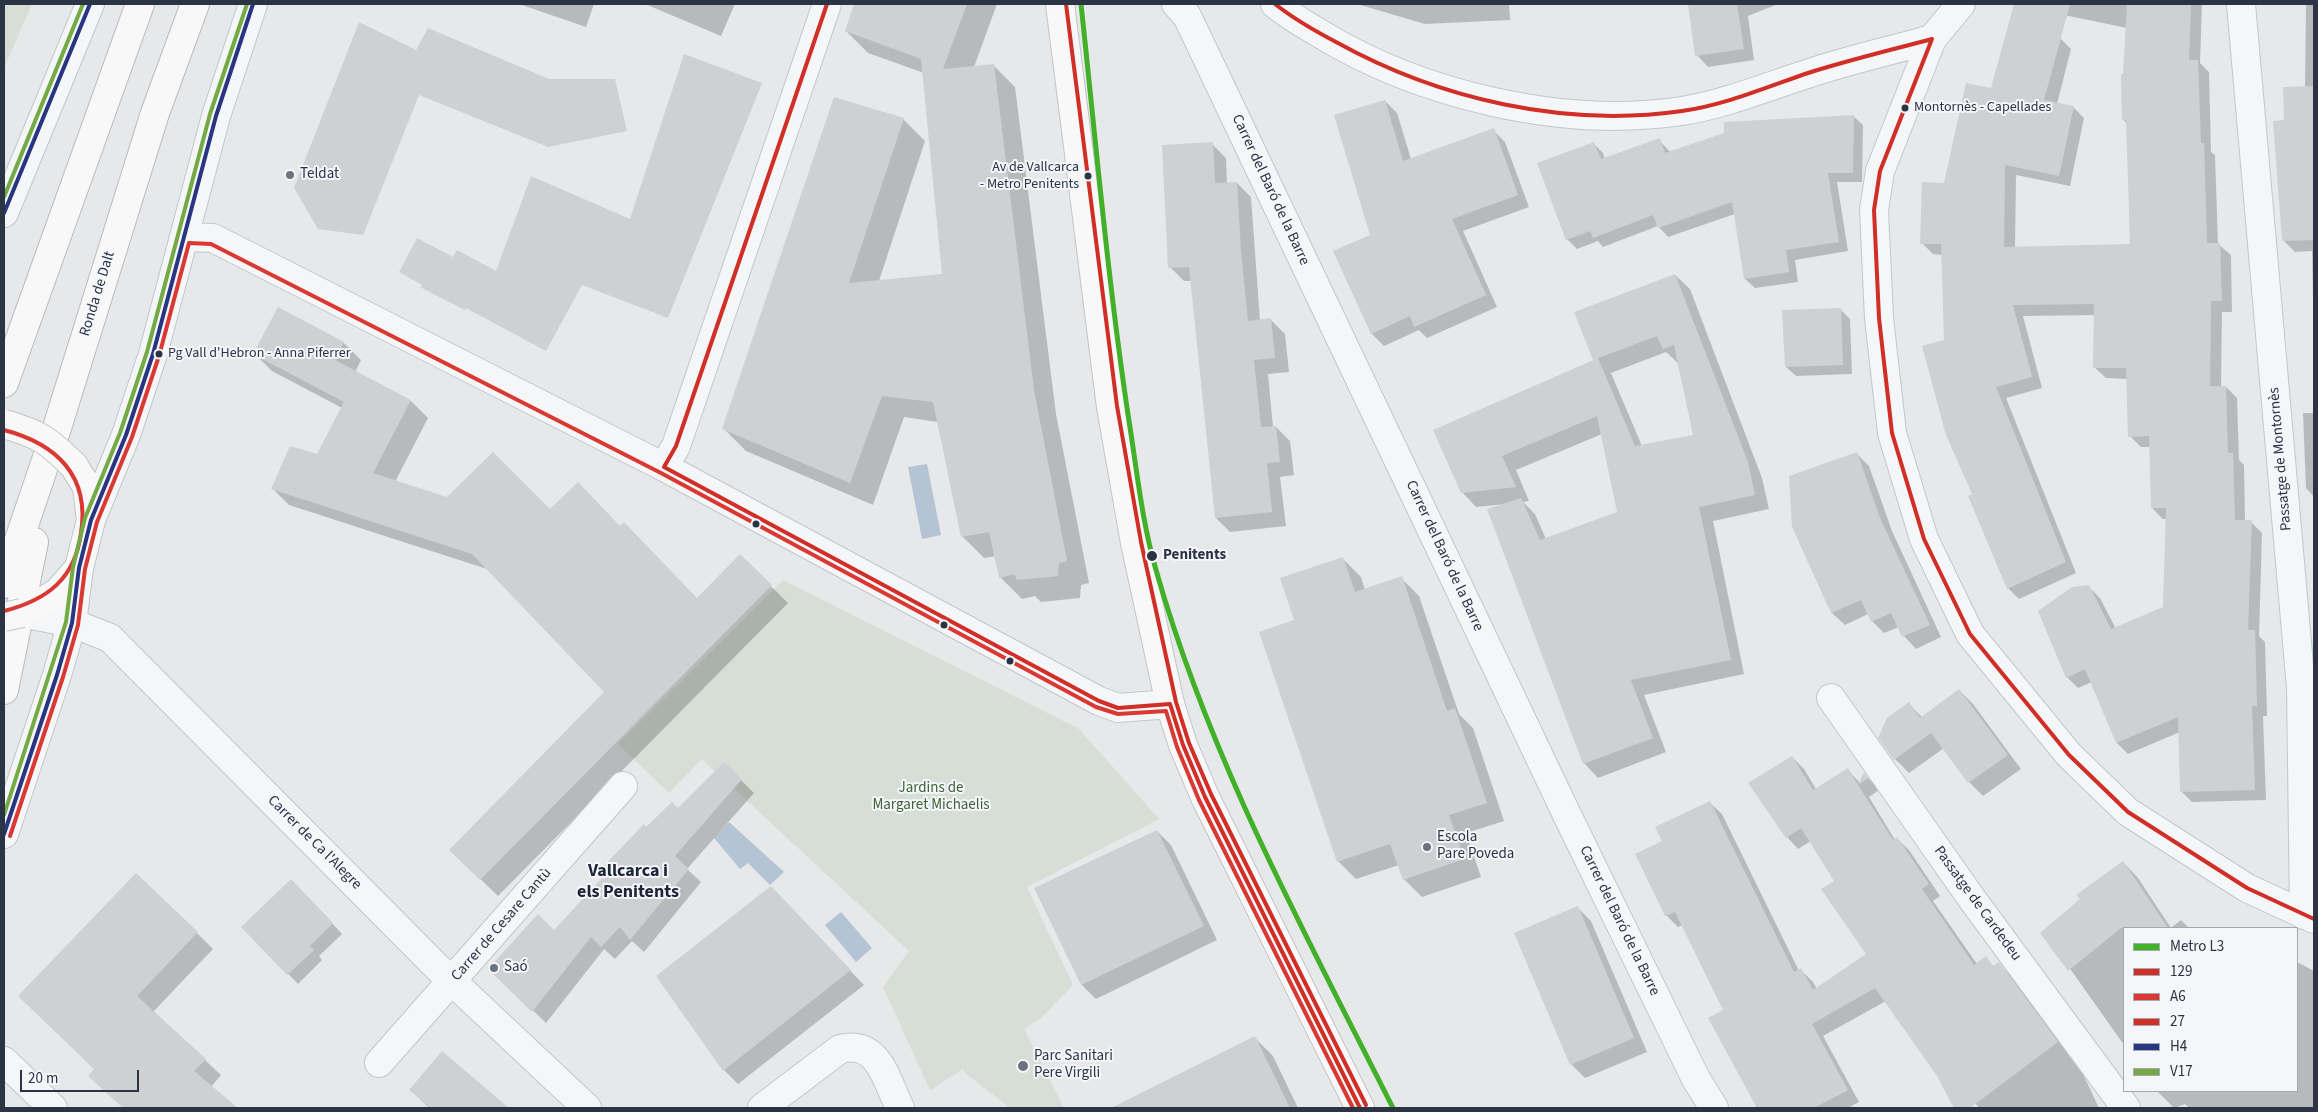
<!DOCTYPE html>
<html>
<head>
<meta charset="utf-8">
<style>
	body { margin:0 }
	#map { position:relative; width:2318px; height:1112px; overflow:hidden; background:#e6e8ea; font-family:"Source Sans 3",sans-serif }
	canvas { display:block }
	.frame { position:absolute; inset:0; border:5px solid #2b3445; pointer-events:none }
	.legend { position:absolute; left:2123px; top:927px; width:175px; height:165px; box-sizing:border-box; background:#f4f6f9; border:1px solid #a4a8b1; margin:0; padding:6px 9px; list-style:none; font-size:15px; color:#2b3445 }
	.legend li { display:flex; align-items:center; gap:10px; height:25px }
	.legend b { width:25px; border:1px solid #a4a8b1 }
	.scale { position:absolute; left:20px; top:1070px; width:119px; height:22px; box-sizing:border-box; border:2px solid #2b3445; border-top:0; padding-left:6px; font-size:15px; line-height:18px; white-space:nowrap; color:#2b3445; -webkit-text-stroke:4px #f4f6f9; paint-order:stroke }
</style>
</head>
<body>
<div id="map">
<canvas width="2318" height="1112"></canvas>
<div class="frame"></div>
<ul class="legend">
<li><b style="height:6px;background:#43b02a"></b>Metro L3</li>
<li><b style="height:6px;background:#d02e26"></b>129</li>
<li><b style="height:6px;background:#da3832"></b>A6</li>
<li><b style="height:6px;background:#d02e26"></b>27</li>
<li><b style="height:6px;background:#283583"></b>H4</li>
<li><b style="height:6px;background:#73aa45"></b>V17</li>
</ul>
<div class="scale">20 m</div>
</div>
<script>
const c = document.querySelector('canvas').getContext('2d');
c.lineJoin = 'round';
function fillPath(path, color) {
  c.fillStyle = color;
  c.fill(path, 'evenodd');
}
function trace(path, color, width, dash) {
  c.strokeStyle = color;
  c.lineWidth = width;
  c.lineCap = dash ? 'butt' : 'round';
  c.setLineDash(dash || []);
  c.stroke(path);
}
function label(font, color, halo, rows, align = 'center') {
  c.font = font + ' "Source Sans 3",sans-serif';
  c.lineWidth = 4;
  c.setLineDash([]);
  c.textBaseline = 'middle';
  c.strokeStyle = halo;
  c.fillStyle = color;
  for (const [text, x, y, turn = 0] of rows) {
    c.save();
    c.translate(x, y);
    c.rotate((+turn || 0) * Math.PI / 180);
    c.textAlign = isNaN(turn) ? turn : align;
    if (halo) c.strokeText(text, 0, 0);
    c.fillText(text, 0, 0);
    c.restore();
  }
}
fillPath(new Path2D(`
	M 4,4 L 32,4 L 4,68 Z
	M 783,580 L 1079,729 L 1159,819 L 1027,887 L 1073,985 L 1041,1018 L 1024,1029 L 1064,1108 L 1010,1108 L 965,1073 L 963,1069 L 930,1090 L 883,987 L 909,951 L 702,759 L 669,793 L 618,744 Z`), '#d6ded6');
fillPath(new Path2D(`
	M 927,464 L 941,535 L 922,539 L 908,467 Z
	M 729,822 L 784,872 L 770,885 L 748,863 L 740,869 L 714,838 Z
	M 841,912 L 872,948 L 856,962 L 825,925 Z`), '#b4c4d5');
fillPath(new Path2D(`
	M 519,4 L 594,4 L 586,27 Z
	M 645,4 L 735,4 L 721,36 Z
	M 856,4 L 997,4 L 974,67 L 993,65 L 1015,87 L 1056,414 L 1089,583 L 1081,585 L 1080,598 L 1041,602 L 1035,596 L 1022,599 L 1000,577 L 996,556 L 984,558 L 962,536 L 938,422 L 904,417 L 873,505 L 746,451 L 723,428 L 903,119 L 925,141 L 879,281 L 944,275 L 924,73 L 868,53 L 846,31 Z
	M 1357,4 L 1524,4 L 1509,4 L 1510,20 L 1425,24 Z
	M 1689,4 L 1778,4 L 1748,16 L 1754,60 L 1708,67 L 1697,55 Z
	M 2049,4 L 2202,4 L 2200,63 L 2209,72 L 2211,152 L 2215,155 L 2218,244 L 2231,255 L 2232,312 L 2222,312 L 2221,387 L 2226,387 L 2237,398 L 2239,460 L 2244,465 L 2245,521 L 2251,522 L 2262,533 L 2259,636 L 2265,642 L 2267,716 L 2263,716 L 2266,800 L 2192,802 L 2181,791 L 2180,732 L 2128,754 L 2117,743 L 2092,682 L 2078,688 L 2067,677 L 2088,586 L 2100,598 L 2116,629 L 2165,608 L 2167,519 L 2163,519 L 2152,508 L 2151,447 L 2141,447 L 2130,436 L 2128,379 L 2106,378 L 2094,367 L 2096,315 L 2023,316 L 2042,388 L 2006,398 L 2076,573 L 2019,599 L 2008,588 L 1973,495 L 1945,341 L 1943,255 L 1933,254 L 1922,243 L 1945,184 L 1992,90 L 2060,38 L 2071,49 L 2057,104 L 2073,107 L 2084,118 L 2070,186 L 2016,175 L 2015,248 L 2132,246 L 2127,124 L 2123,119 L 2127,28 L 2059,14 Z
	M 2306,4 L 2314,4 L 2314,340 L 2312,251 L 2295,252 L 2283,240 L 2285,121 L 2305,87 Z
	M 1385,101 L 1397,113 L 1411,159 L 1493,130 L 1505,142 L 1529,207 L 1463,231 L 1497,307 L 1427,338 L 1419,330 L 1384,346 L 1372,334 L 1335,252 L 1371,235 Z
	M 1853,116 L 1863,125 L 1862,182 L 1837,182 L 1848,251 L 1795,260 L 1798,282 L 1755,288 L 1745,279 L 1735,214 L 1668,237 L 1658,226 L 1603,247 L 1598,241 L 1577,249 L 1567,239 L 1594,144 L 1603,153 L 1605,159 L 1659,140 L 1670,152 Z
	M 1212,144 L 1226,158 L 1227,184 L 1237,183 L 1251,197 L 1260,321 L 1271,320 L 1285,334 L 1289,372 L 1268,374 L 1273,427 L 1276,427 L 1290,441 L 1294,475 L 1280,477 L 1286,526 L 1230,532 L 1216,518 L 1192,281 L 1184,281 L 1170,267 Z
	M 1675,275 L 1690,289 L 1762,478 L 1769,509 L 1713,521 L 1744,674 L 1644,695 L 1666,752 L 1598,778 L 1584,763 L 1505,504 L 1476,507 L 1462,492 L 1595,361 L 1594,359 ZM 1666,352 L 1678,363 L 1694,436 L 1642,446 L 1611,373 ZM 1602,434 L 1619,512 L 1546,539 L 1535,514 L 1523,502 L 1529,501 L 1516,470 Z
	M 278,309 L 344,343 L 361,360 L 355,372 L 411,401 L 428,418 L 395,482 L 448,499 L 550,510 L 620,528 L 697,600 L 740,556 L 788,603 L 498,896 L 450,850 L 606,692 L 490,570 L 289,505 L 272,488 L 318,455 L 342,408 L 272,371 L 255,354 Z
	M 1840,309 L 1850,319 L 1852,374 L 1796,376 L 1786,367 Z
	M 2303,413 L 2314,413 L 2314,497 L 2306,488 Z
	M 1857,454 L 1869,466 L 1892,531 L 1941,637 L 1916,649 L 1904,636 L 1899,627 L 1884,633 L 1872,621 L 1868,614 L 1845,625 L 1832,613 L 1793,527 Z
	M 1343,559 L 1361,577 L 1365,590 L 1401,578 L 1419,596 L 1459,714 L 1473,728 L 1504,821 L 1466,833 L 1481,877 L 1422,897 L 1404,879 L 1399,865 L 1356,879 L 1338,861 L 1296,621 Z
	M 1959,690 L 1973,704 L 2021,769 L 1983,796 L 1969,782 L 1944,748 L 1909,773 L 1895,759 L 1909,704 L 1923,718 Z
	M 1792,757 L 1804,769 L 1816,789 L 1848,770 L 1860,783 L 1864,774 L 1875,785 L 1879,790 L 1869,797 L 1895,840 L 1897,839 L 1909,850 L 1940,896 L 1933,901 L 1977,964 L 1986,958 L 1994,967 L 1999,964 L 2010,975 L 2083,1074 L 2099,1108 L 1979,1108 L 1962,1085 L 1886,1001 L 1823,1036 L 1859,1102 L 1848,1108 L 1758,1108 L 1709,1018 L 1724,1010 L 1683,925 L 1678,927 L 1666,915 L 1664,842 L 1710,803 L 1722,814 L 1799,971 L 1801,970 L 1813,982 L 1817,989 L 1868,954 L 1835,881 L 1811,841 L 1798,849 L 1787,837 Z
	M 741,780 L 754,793 L 687,869 L 701,882 L 644,952 L 632,941 L 615,959 L 604,949 L 546,1023 L 490,969 L 554,932 L 604,877 L 678,810 Z
	M 1157,831 L 1171,845 L 1217,940 L 1096,999 L 1082,985 L 1036,889 Z
	M 2123,862 L 2138,878 L 2171,928 L 2181,920 L 2189,928 L 2124,928 L 2124,1045 L 2044,932 Z
	M 301,890 L 342,934 L 319,956 L 322,960 L 298,984 L 243,927 Z
	M 784,902 L 864,985 L 738,1084 L 724,1070 Z
	M 1577,907 L 1591,921 L 1647,1052 L 1585,1078 L 1571,1064 Z
	M 197,933 L 213,949 L 153,1012 L 221,1075 L 211,1087 L 236,1108 L 124,1108 L 106,1092 L 96,1069 L 36,1012 Z
	M 2297,962 L 2314,971 L 2314,1108 L 2189,1108 L 2185,1104 L 2174,1108 L 2157,1091 L 2297,1091 Z
	M 1255,1038 L 1273,1056 L 1298,1108 L 1146,1108 L 1140,1095 Z
	M 442,1053 L 507,1108 L 430,1108 L 427,1106 L 411,1090 Z`), '#0003');
fillPath(new Path2D(`
	M 854,4 L 967,4 L 943,69 L 994,64 L 1034,390 L 1067,561 L 1059,563 L 1058,576 L 1017,580 L 1014,574 L 999,578 L 989,532 L 961,537 L 933,402 L 882,396 L 850,483 L 722,429 L 834,97 L 904,118 L 849,283 L 942,274 L 921,59 L 845,31 Z
	M 1688,4 L 1737,4 L 1744,49 L 1695,56 Z
	M 2014,4 L 2070,4 L 2044,100 L 2074,106 L 2059,176 L 2005,165 L 2004,247 L 2130,244 L 2126,120 L 2122,120 L 2121,74 L 2123,74 L 2127,4 L 2191,4 L 2189,60 L 2198,60 L 2201,143 L 2204,143 L 2207,243 L 2220,243 L 2222,301 L 2211,301 L 2210,386 L 2226,386 L 2228,453 L 2233,453 L 2235,520 L 2252,520 L 2248,630 L 2255,630 L 2257,706 L 2252,706 L 2255,790 L 2180,792 L 2178,717 L 2116,743 L 2085,669 L 2066,678 L 2038,611 L 2072,587 L 2089,585 L 2111,629 L 2163,607 L 2166,508 L 2151,508 L 2149,436 L 2128,437 L 2126,368 L 2093,368 L 2094,304 L 2013,305 L 2032,377 L 1996,387 L 2066,562 L 2007,589 L 1968,496 L 1972,494 L 1946,435 L 1922,346 L 1944,340 L 1941,244 L 1920,244 L 1922,182 L 1944,183 L 1966,83 L 1991,88 Z
	M 359,22 L 416,50 L 428,28 L 549,79 L 615,79 L 627,131 L 548,147 L 419,95 L 363,235 L 318,229 L 294,188 Z
	M 684,54 L 762,83 L 668,318 L 582,285 L 546,351 L 466,308 L 465,310 L 420,287 L 422,285 L 399,272 L 417,238 L 453,257 L 457,250 L 496,271 L 531,176 L 630,219 Z
	M 2314,86 L 2314,240 L 2282,241 L 2273,121 L 2284,120 L 2283,87 Z
	M 1385,100 L 1403,161 L 1494,128 L 1518,195 L 1452,219 L 1486,295 L 1414,327 L 1410,316 L 1371,334 L 1333,251 L 1370,235 L 1334,115 Z
	M 1854,115 L 1853,173 L 1828,173 L 1839,242 L 1786,250 L 1789,272 L 1744,279 L 1732,202 L 1658,228 L 1653,215 L 1593,238 L 1590,231 L 1566,240 L 1537,163 L 1594,142 L 1601,159 L 1660,138 L 1665,153 L 1724,133 L 1724,122 Z
	M 1213,142 L 1215,183 L 1237,182 L 1241,251 L 1248,321 L 1271,318 L 1275,358 L 1254,360 L 1261,427 L 1276,426 L 1280,462 L 1267,463 L 1272,512 L 1215,518 L 1189,267 L 1168,268 L 1162,145 Z
	M 1675,274 L 1748,462 L 1755,495 L 1699,507 L 1731,660 L 1631,680 L 1653,738 L 1583,764 L 1487,509 L 1521,498 L 1540,540 L 1617,512 L 1597,416 L 1502,456 L 1516,487 L 1461,493 L 1433,430 L 1598,358 L 1635,446 L 1693,435 L 1674,345 L 1663,349 L 1657,336 L 1593,360 L 1574,312 Z
	M 278,307 L 344,342 L 335,360 L 411,400 L 373,473 L 447,497 L 493,452 L 550,509 L 578,482 L 620,526 L 624,522 L 697,598 L 740,554 L 772,585 L 480,880 L 449,850 L 604,692 L 472,554 L 271,489 L 290,446 L 317,454 L 344,402 L 253,354 Z
	M 1841,308 L 1843,365 L 1785,367 L 1782,310 Z
	M 1857,452 L 1880,518 L 1930,625 L 1902,637 L 1891,613 L 1871,622 L 1861,600 L 1831,613 L 1792,527 L 1789,476 Z
	M 1343,557 L 1355,592 L 1402,576 L 1447,711 L 1455,708 L 1487,803 L 1449,815 L 1464,859 L 1403,880 L 1390,844 L 1337,862 L 1259,632 L 1294,620 L 1280,578 Z
	M 1959,689 L 2008,755 L 1968,783 L 1931,733 L 1894,760 L 1878,738 L 1887,718 L 1909,702 L 1920,718 Z
	M 1792,756 L 1813,790 L 1848,768 L 1858,785 L 1864,772 L 1868,778 L 1858,785 L 1893,840 L 1897,837 L 1929,884 L 1922,889 L 1974,965 L 1986,956 L 1993,966 L 1999,962 L 2058,1042 L 1970,1108 L 1954,1108 L 1937,1076 L 1875,988 L 1812,1024 L 1848,1090 L 1814,1108 L 1757,1108 L 1708,1018 L 1723,1010 L 1675,912 L 1665,916 L 1635,854 L 1662,841 L 1655,827 L 1710,801 L 1794,972 L 1801,968 L 1813,990 L 1866,954 L 1821,889 L 1834,881 L 1801,828 L 1786,838 L 1748,783 Z
	M 724,762 L 742,779 L 675,856 L 689,869 L 630,940 L 620,927 L 601,947 L 591,937 L 532,1012 L 488,969 L 538,914 L 554,930 L 603,877 L 599,871 L 644,824 L 646,827 L 672,802 L 678,808 Z
	M 1157,830 L 1204,926 L 1081,985 L 1034,888 Z
	M 2123,861 L 2168,928 L 2121,928 L 2068,971 L 2040,933 L 2080,899 L 2076,895 Z
	M 136,873 L 198,932 L 137,996 L 206,1059 L 194,1071 L 238,1108 L 123,1108 L 88,1076 L 94,1069 L 18,996 Z
	M 291,879 L 333,923 L 310,946 L 314,950 L 287,975 L 241,927 Z
	M 771,886 L 851,970 L 723,1071 L 656,976 Z
	M 1578,906 L 1634,1038 L 1570,1065 L 1514,933 Z
	M 1255,1036 L 1290,1108 L 1111,1108 Z
	M 442,1051 L 509,1108 L 431,1108 L 409,1090 Z`), '#ced0d3');
const minor = new Path2D(`
	M 1176,4 L 1187,16 L 1569,819 L 1696,1079 L 1714,1108
	M 1275,4 C 1288,15 1304,24 1319,33 C 1420,95 1563,129 1682,111 C 1732,103 1778,82 1826,68 C 1861,57 1897,49 1932,39
	M 1961,4 L 1932,39 L 1880,171 L 1874,210 L 1879,318 L 1892,433 L 1924,539 L 1970,634 L 2069,755 L 2128,812 L 2247,888 L 2314,919
	M 2241,4 L 2301,688 L 2304,915
	M 4,213 L 90,4
	M 184,237 L 213,238 L 664,467 L 1099,701 L 1118,708 L 1170,704
	M 664,467 L 676,446 L 827,4
	M 91,520 L 126,435 L 153,354 L 216,116 L 253,4
	M 22,613 L 72,623 L 110,638 L 437,967 L 587,1108
	M 1831,698 L 1972,899 L 2126,1108
	M 4,834 L 57,675 L 72,623 L 79,568
	M 4,1061 L 53,1108
	M 379,1063 L 623,786
	M 762,1108 L 840,1049 C 879,1039 886,1080 900,1108`);
const major = new Path2D(`
	M 1060,4 L 1111,407 L 1135,543 L 1170,704 L 1183,745 L 1205,797 L 1360,1108
	M 22,613 L 57,593 L 79,568 L 91,520 L 87,487 L 74,466`);
const highway = new Path2D(`
	M 4,383 L 140,4
	M 4,584 L 56,431 L 155,113 L 195,4
	M 4,690 L 34,542`);
trace(minor, '#c4c6c8', 30);
trace(major, '#c2c5c8', 30);
trace(highway, '#b8bbbf', 30);
trace(minor, '#f5f6f7', 28);
trace(major, '#f8f8f8', 28);
trace(highway, '#f8f8f8', 28);
const majorBridge = new Path2D(`
	M 4,424 C 39,434 48,440 74,466
	M 4,617 L 22,613`);
trace(majorBridge, '#c2c5c8', 30, []);
trace(majorBridge, '#f8f8f8', 28);
trace(new Path2D(`
	M 827,4 L 676,446 L 664,467 L 1099,701 L 1118,708 L 1170,704 L 1183,745 L 1205,797 L 1360,1108
	M 1275,4 C 1294,19 1315,31 1336,42 C 1439,99 1564,128 1682,111 C 1725,105 1767,87 1808,73 C 1849,60 1891,50 1932,39
	M 1932,39 L 1880,171 L 1874,210 L 1879,318 L 1892,433 L 1924,539 L 1970,634 L 2069,755 L 2128,812 L 2247,888 L 2314,919`), '#d02e26', 4);
trace(new Path2D(`
	M 4,430 C 57,444 90,476 81,533 C 75,579 47,600 4,611
	M 10,836 L 63,677 L 78,625 L 85,569 L 97,522 L 132,437 L 159,356 L 189,243 L 211,244 L 661,473 L 1096,707 L 1118,714 L 1166,711 L 1177,747 L 1199,800 L 1353,1108`), '#da3832', 4);
trace(new Path2D(`
	M 1066,4 L 1117,406 L 1141,542 L 1176,702 L 1189,743 L 1211,794 L 1366,1105`), '#d02e26', 4);
trace(new Path2D(`
	M 4,213 L 90,4
	M 4,834 L 57,675 L 72,623 L 79,568 L 91,520 L 126,435 L 153,354 L 216,116 L 253,4`), '#283583', 4);
trace(new Path2D(`
	M 4,197 L 83,4
	M 4,815 L 66,622 L 73,567 L 85,518 L 120,433 L 147,352 L 210,114 L 247,4`), '#73aa45', 4);
trace(new Path2D(`
	M 1081,4 C 1096,143 1108,283 1129,421 C 1137,471 1142,522 1156,570 C 1210,760 1305,933 1393,1108`), '#43b02a', 5);
for (const [x, y, r, color] of [
	[1905,108,4.5,"#2b3445"],
	[290,175,5,"#6c737f"],
	[1088,176,4.5,"#2b3445"],
	[159,354,4.5,"#2b3445"],
	[756,524,4.5,"#2b3445"],
	[1152,556,6,"#2b3445"],
	[944,625,4.5,"#2b3445"],
	[1010,661,4.5,"#2b3445"],
	[1427,847,5,"#6c737f"],
	[494,968,5,"#6c737f"],
	[1023,1066,6,"#6c737f"]
]) {
  const dot = new Path2D();
  dot.arc(x, y, r, 0, 2 * Math.PI);
  c.fillStyle = color;
  c.fill(dot);
  trace(dot, '#f4f6f9', 2);
}
label('14px', '#2b3445', '#f4f6f9', [
	["Montornès - Capellades",1914,108],
	["Av de Vallcarca",1079,168,"right"],
	["- Metro Penitents",1079,185,"right"],
	["Pg Vall d'Hebron - Anna Piferrer",168,354]
], 'left');
label('15px', '#2b3445', '#f4f6f9', [
	["Teldat",300,175],
	["Escola",1437,838],
	["Pare Poveda",1437,855],
	["Saó",504,968],
	["Parc Sanitari",1034,1057],
	["Pere Virgili",1034,1074]
], 'left');
label('15px', '#2b3445', '#f4f6f9', [
	["Carrer del Baró de la Barre",1270,190,65],
	["Ronda de Dalt",98,294,-73],
	["Passatge de Montornès",2281,459,-95],
	["Carrer del Baró de la Barre",1444,556,65],
	["Carrer de Ca l'Alegre",314,843,45],
	["Passatge de Cardedeu",1977,904,54],
	["Carrer del Baró de la Barre",1619,921,64],
	["Carrer de Cesare Cantù",502,925,-49]
]);
label('bold 15px', '#2b3445', '#f4f6f9', [
	["Penitents",1163,556]
], 'left');
label('15px', '#3f6138', '#f4f6f9', [
	["Jardins de",931,789],
	["Margaret Michaelis",931,806]
]);
label('bold 18px', '#1d2536', '#f4f6f9', [
	["Vallcarca i",628,872],
	["els Penitents",628,893]
]);
</script>
</body>
</html>
